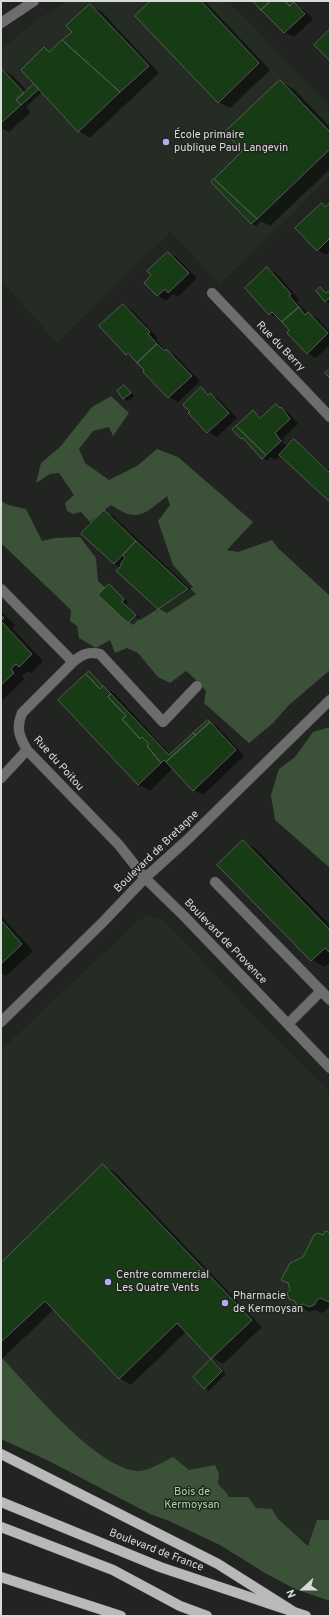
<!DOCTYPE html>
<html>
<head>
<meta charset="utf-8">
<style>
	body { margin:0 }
	#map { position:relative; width:331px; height:1617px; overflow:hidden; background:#212421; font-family:Overpass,sans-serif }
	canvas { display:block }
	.frame { position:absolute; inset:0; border:2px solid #d9dbd8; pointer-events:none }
	.north { position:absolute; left:283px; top:1569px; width:40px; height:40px; -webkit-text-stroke:3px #212421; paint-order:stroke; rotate:249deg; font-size:11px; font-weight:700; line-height:16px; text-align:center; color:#d9dbd8 }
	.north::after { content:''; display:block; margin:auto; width:14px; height:18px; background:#d9dbd8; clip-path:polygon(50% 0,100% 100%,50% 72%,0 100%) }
</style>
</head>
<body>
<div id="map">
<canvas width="331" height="1617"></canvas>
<div class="frame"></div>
<div class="north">N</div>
</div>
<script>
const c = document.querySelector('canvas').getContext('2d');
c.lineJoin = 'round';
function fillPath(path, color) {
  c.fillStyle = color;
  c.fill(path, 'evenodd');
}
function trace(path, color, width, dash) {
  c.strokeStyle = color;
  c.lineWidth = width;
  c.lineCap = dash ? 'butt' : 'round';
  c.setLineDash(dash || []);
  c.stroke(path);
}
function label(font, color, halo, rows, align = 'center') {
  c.font = font + ' Overpass,sans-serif';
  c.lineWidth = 3;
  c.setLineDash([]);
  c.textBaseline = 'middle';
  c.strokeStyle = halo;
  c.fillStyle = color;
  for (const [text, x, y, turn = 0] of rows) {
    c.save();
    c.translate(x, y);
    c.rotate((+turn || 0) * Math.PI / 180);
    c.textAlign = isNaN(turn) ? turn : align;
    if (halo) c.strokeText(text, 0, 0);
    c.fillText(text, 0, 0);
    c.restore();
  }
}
fillPath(new Path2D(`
	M 67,1 L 228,1 L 330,107 L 330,177 L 220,284 L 170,232 L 57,343 L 1,280 L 1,50 L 37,20 Z
	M 150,915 L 165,921 L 254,1016 L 330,1091 L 330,1541 L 323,1546 L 118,1480 L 1,1422 L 1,1050 L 138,921 Z`), '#252c24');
fillPath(new Path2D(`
	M 111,396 L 129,413 L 113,436 L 109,427 L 93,431 L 79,449 L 85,463 L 109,480 L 137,466 L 157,449 L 178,457 L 253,522 L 227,550 L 238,552 L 272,540 L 278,548 L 330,596 L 330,670 L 289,705 L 272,724 L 249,743 L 204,703 L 206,691 L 194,678 L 186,671 L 170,683 L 158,677 L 138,653 L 127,648 L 115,653 L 110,640 L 96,648 L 79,638 L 77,626 L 70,621 L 71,610 L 1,543 L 1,501 L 8,505 L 26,509 L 42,541 L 55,538 L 80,537 L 96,558 L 98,581 L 140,620 L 193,587 L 173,565 L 158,521 L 170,505 L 167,496 C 145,513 139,524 111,505 L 90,522 L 81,512 L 73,514 L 67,511 L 65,503 L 74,495 L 59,473 L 50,474 L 36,483 L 41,463 L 60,447 L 92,407 Z
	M 330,727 L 330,868 L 275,820 L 271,795 L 279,769 L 295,757 L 313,732 Z
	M 1,1357 C 30,1387 97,1470 139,1471 C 148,1471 165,1461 173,1457 L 189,1470 L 215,1465 L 219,1474 L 218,1484 L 225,1491 L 229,1497 L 248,1497 L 256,1508 L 272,1509 L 278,1519 L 308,1546 L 317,1520 L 330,1520 L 330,1601 L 295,1589 L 265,1573 L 220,1545 L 169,1521 L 150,1514 L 49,1461 L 1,1439 Z`), '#3b5239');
fillPath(new Path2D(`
	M 152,1 L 205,1 L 270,70 L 230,108 L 218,102 Z
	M 255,1 L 294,1 L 313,19 L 294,37 L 285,32 Z
	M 90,5 L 102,12 L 159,73 L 90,138 L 79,131 L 42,92 L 26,107 L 31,112 L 9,132 L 3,129 L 1,131 L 1,69 L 12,75 L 27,91 L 38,87 L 44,49 L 51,52 L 73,32 Z
	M 281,82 L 294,89 L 330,127 L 330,169 L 270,226 L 261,221 L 256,226 L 252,224 L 212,182 L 243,151 Z
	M 330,204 L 330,251 L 326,255 L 317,250 L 322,205 L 327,207 Z
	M 168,253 L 177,258 L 197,278 L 178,297 L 173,294 L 166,301 L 158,296 L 145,283 Z
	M 267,268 L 276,273 L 299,299 L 297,302 L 308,314 L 317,318 L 330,332 L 330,344 L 316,358 L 307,353 L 291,331 L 279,318 L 270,314 Z
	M 321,288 L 327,293 L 330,293 L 330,304 L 326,301 Z
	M 123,305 L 132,310 L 158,338 L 156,340 L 167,351 L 175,355 L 200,381 L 178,402 L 169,397 L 134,358 L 127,354 Z
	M 124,386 L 135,396 L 128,401 L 124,399 L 118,392 Z
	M 201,389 L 219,399 L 237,418 L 217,437 L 208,432 L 190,413 Z
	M 276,405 L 290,414 L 298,424 L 282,439 L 286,442 L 277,438 L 276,439 L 288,446 L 294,441 L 302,446 L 330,471 L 330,500 L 281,455 L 275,460 L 271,457 L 267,461 L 263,458 L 247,441 L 242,439 L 253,411 L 262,417 Z
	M 104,512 L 113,516 L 196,594 L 167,613 L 158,608 L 121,567 L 114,564 Z
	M 109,586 L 128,602 L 126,605 L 140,618 L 133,625 L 129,622 Z
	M 1,611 L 15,625 L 12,628 L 43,661 L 31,673 L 28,671 L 22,676 L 24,679 L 2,701 Z
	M 90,673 L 94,675 L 106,689 L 115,694 L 171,755 L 208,721 L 219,728 L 244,756 L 203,795 L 194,790 L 173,768 L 150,791 L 138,784 Z
	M 243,841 L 256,849 L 330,925 L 330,962 L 325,967 L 312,960 Z
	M 1,916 L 33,951 L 6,976 L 1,973 Z
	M 104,1166 L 115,1172 L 262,1327 L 223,1364 L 213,1358 L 187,1331 L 131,1385 L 119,1378 L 54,1309 L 1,1360 L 1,1263 Z
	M 330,1234 L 330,1305 L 325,1311 L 321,1313 L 315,1310 L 309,1312 L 298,1305 L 291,1290 L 304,1258 L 323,1236 Z
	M 213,1359 L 226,1374 L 209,1391 L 205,1388 L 194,1377 Z`), '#0007');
const building = new Path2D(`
	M 151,1 L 201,1 L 259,63 L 218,103 L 135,16 Z
	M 253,1 L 271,1 L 261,10 Z
	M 271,1 L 285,1 L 290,6 L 294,2 L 305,14 L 284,33 L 261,10 Z
	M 285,1 L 293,1 L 294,2 L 290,6 Z
	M 90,4 L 149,66 L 120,92 L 62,40 L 72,32 L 66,26 Z
	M 330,29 L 330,61 L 314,45 Z
	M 62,40 L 120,92 L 78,132 L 21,70 L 44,47 L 49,52 Z
	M 1,68 L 24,93 L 16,100 L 21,105 L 1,123 Z
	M 280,80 L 330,132 L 330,149 L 257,219 L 214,179 L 242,151 L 225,132 Z
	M 34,84 L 39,89 L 21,105 L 16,100 Z
	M 214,179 L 257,219 L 251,224 L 211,182 Z
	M 322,203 L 325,207 L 330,203 L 330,238 L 317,251 L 295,228 Z
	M 168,252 L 189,273 L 168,293 L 165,289 L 157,296 L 144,283 L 151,275 L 147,271 Z
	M 267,267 L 291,294 L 289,296 L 299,307 L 282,322 L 272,312 L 269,315 L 245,288 Z
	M 320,287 L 326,293 L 329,291 L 330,292 L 330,297 L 325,302 L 316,291 Z
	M 123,304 L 150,332 L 148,334 L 157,344 L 137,363 L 128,353 L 126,355 L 99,326 Z
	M 299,307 L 305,315 L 308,312 L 328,333 L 307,354 L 287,333 L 289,330 L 282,322 Z
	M 157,344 L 165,351 L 166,349 L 192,376 L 168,398 L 143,372 L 144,370 L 137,363 Z
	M 330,369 L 330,378 L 325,373 Z
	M 124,385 L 131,393 L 123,399 L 117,391 Z
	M 201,387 L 208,395 L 210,393 L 229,413 L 207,433 L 188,413 L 190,412 L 183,405 Z
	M 276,404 L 280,408 L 281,407 L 290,419 L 275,433 L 281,441 L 266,455 L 236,426 L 253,410 L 260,418 Z
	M 236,426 L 266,455 L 262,459 L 243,438 L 241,439 L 232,429 Z
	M 294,439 L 330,473 L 330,502 L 279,455 Z
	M 104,510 L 136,541 L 114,564 L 81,534 Z
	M 136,541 L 188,589 L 158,609 L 116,571 L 121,566 L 121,563 L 125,558 L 123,555 Z
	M 109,584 L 124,599 L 122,602 L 136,615 L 128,623 L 98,595 Z
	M 1,615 L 4,618 L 1,621 L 32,654 L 19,667 L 16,664 L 11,669 L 14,673 L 1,685 Z
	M 89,671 L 103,686 L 100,689 L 86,674 Z
	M 86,674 L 100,689 L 103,686 L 111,694 L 108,697 L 126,716 L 122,719 L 140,739 L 142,737 L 149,744 L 147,746 L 161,763 L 138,785 L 58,700 Z
	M 111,694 L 169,755 L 193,733 L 196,735 L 166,762 L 164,760 L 161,763 L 147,746 L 149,744 L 142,737 L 140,739 L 122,719 L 126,716 L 108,697 Z
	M 208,720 L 210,722 L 196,735 L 193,733 Z
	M 210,722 L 236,750 L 193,791 L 166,762 Z
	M 243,840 L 330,930 L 330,953 L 325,948 L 311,961 L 217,865 Z
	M 1,920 L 22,944 L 1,964 Z
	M 103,1164 L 252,1320 L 211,1359 L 177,1323 L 119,1379 L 45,1301 L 1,1342 L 1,1263 Z
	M 326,1231 L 330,1233 L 330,1299 L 329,1302 L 320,1298 L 317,1300 L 314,1305 L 309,1307 L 303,1304 L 297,1306 L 295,1301 L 289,1299 L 287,1293 L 290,1290 L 288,1283 L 281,1280 L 290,1263 L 303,1257 L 314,1235 L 318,1233 L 323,1235 Z
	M 211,1359 L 222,1371 L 204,1389 L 193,1377 Z`);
fillPath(building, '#173b15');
trace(building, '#575a56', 1);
const minor = new Path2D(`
	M 1,23 L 34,1
	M 212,293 L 330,417
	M 1,589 L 73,662 L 22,713 C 16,728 19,736 27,750 L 119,845 L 145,878 L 184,916 L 330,1068
	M 73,662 C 81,655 88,651 100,654 L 163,722 L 197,686
	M 1,778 L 27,750
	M 215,882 L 330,1000
	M 1,1022 L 103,922 L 145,878 L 187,840 L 330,700
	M 288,1024 L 321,991`);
const major = new Path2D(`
	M 1,1454 L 218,1564 L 294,1612
	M 1,1502 L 160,1567 L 306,1616
	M 1,1527 L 113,1570 L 180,1606 L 207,1616
	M 1,1577 L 121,1616`);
trace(minor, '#3b3e3b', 11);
trace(major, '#3b3e3b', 11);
trace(minor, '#6c6e6c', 10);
trace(major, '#b7bab6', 10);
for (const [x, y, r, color] of [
	[166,142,4,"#b9aaf7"],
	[108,1282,4,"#b9aaf7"],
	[225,1303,4,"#b9aaf7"]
]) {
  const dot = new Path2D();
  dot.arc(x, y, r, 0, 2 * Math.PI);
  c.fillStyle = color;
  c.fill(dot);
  trace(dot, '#212421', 1.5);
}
label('11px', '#d9dbd8', '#212421', [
	["École primaire",174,136],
	["publique Paul Langevin",174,149],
	["Centre commercial",116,1276],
	["Les Quatre Vents",116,1289],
	["Pharmacie",233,1297],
	["de Kermoysan",233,1310]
], 'left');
label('11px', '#d9dbd8', '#212421', [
	["Rue du Berry",280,347,46],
	["Rue du Poitou",58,764,48],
	["Boulevard de Bretagne",157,852,-44],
	["Boulevard de Provence",225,942,46],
	["Boulevard de France",156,1551,21]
]);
label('11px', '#a0db9b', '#212421', [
	["Bois de",192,1493],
	["Kermoysan",192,1506]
]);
</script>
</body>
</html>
